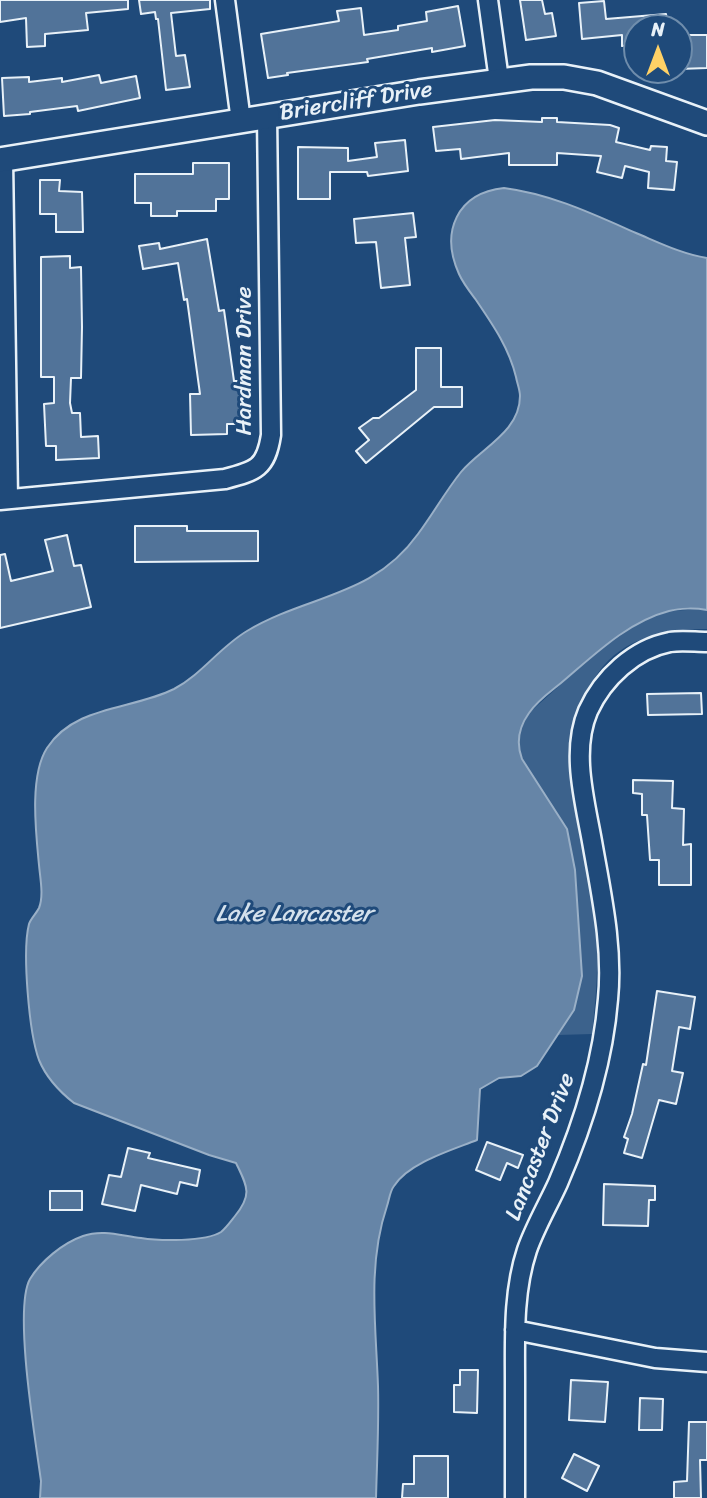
<!DOCTYPE html>
<html>
<head>
<meta charset="utf-8">
<style>
	body { margin:0 }
	#map { position:relative; width:707px; height:1498px; overflow:hidden; background:#1f4a7a; font-family:Sriracha,sans-serif }
	canvas { display:block }
	.north { position:absolute; left:623px; top:14px; width:70px; height:70px; box-sizing:border-box; background:#1f4a7a; border:2px solid #6f8dac; border-radius:50%; rotate:0deg; font-size:19px; font-weight:700; line-height:28px; text-align:center; color:#e8f1f8 }
	.north::after { content:''; display:block; margin:auto; width:24px; height:32px; background:#ffd166; clip-path:polygon(50% 0,100% 100%,50% 72%,0 100%) }
</style>
</head>
<body>
<div id="map">
<canvas width="707" height="1498"></canvas>
<div class="north">N</div>
</div>
<script>
const c = document.querySelector('canvas').getContext('2d');
c.lineJoin = 'round';
function fillPath(path, color) {
  c.fillStyle = color;
  c.fill(path, 'evenodd');
}
function trace(path, color, width, dash) {
  c.strokeStyle = color;
  c.lineWidth = width;
  c.lineCap = dash ? 'butt' : 'round';
  c.setLineDash(dash || []);
  c.stroke(path);
}
function label(font, color, halo, rows, align = 'center') {
  c.font = font + ' Sriracha,sans-serif';
  c.lineWidth = 6;
  c.setLineDash([]);
  c.textBaseline = 'middle';
  c.strokeStyle = halo;
  c.fillStyle = color;
  for (const [text, x, y, turn = 0] of rows) {
    c.save();
    c.translate(x, y);
    c.rotate((+turn || 0) * Math.PI / 180);
    c.textAlign = isNaN(turn) ? turn : align;
    if (halo) c.strokeText(text, 0, 0);
    c.fillText(text, 0, 0);
    c.restore();
  }
}
fillPath(new Path2D(`
	M 703,609 L 707,610 L 707,629 C 666,629 623,637 598,673 C 584,693 571,717 570,742 C 567,804 590,866 596,927 C 599,963 596,998 592,1034 L 558,1035 L 582,976 L 575,870 L 567,829 L 522,759 L 518,748 L 519,733 L 529,713 L 599,650 L 641,622 L 670,611 Z`), '#3c628c');
const water = new Path2D(`
	M 504,188 C 551,194 593,214 636,233 C 660,243 682,254 707,258 L 707,610 C 696,608 680,608 669,611 C 627,622 593,656 561,683 C 550,692 537,701 529,713 C 519,727 516,743 522,759 L 567,829 L 575,870 L 582,976 L 574,1010 L 537,1066 L 521,1076 L 499,1078 L 480,1089 L 477,1140 C 452,1150 408,1163 394,1186 C 390,1191 389,1200 387,1206 C 367,1265 376,1326 378,1386 C 379,1424 377,1460 376,1498 L 40,1498 L 41,1481 C 36,1443 13,1309 30,1279 C 41,1261 63,1243 83,1236 C 103,1229 122,1236 141,1238 C 159,1241 205,1242 221,1232 C 226,1228 231,1221 235,1216 C 253,1194 247,1186 236,1163 L 209,1155 L 74,1103 C 60,1092 46,1077 39,1060 C 29,1033 22,951 29,924 C 31,918 36,914 39,908 C 44,896 40,877 39,865 C 36,833 29,776 47,748 C 75,705 132,710 174,689 C 202,674 220,647 247,631 C 309,594 372,598 418,534 C 433,514 445,492 461,472 C 481,448 520,432 520,396 C 520,390 517,383 516,377 C 509,348 493,325 476,300 C 470,292 463,283 459,274 C 440,232 457,193 504,188 Z`);
fillPath(water, '#6685a7');
trace(water, '#9ab0c7', 2);
const building = new Path2D(`
	M 0,0 L 128,0 L 128,9 L 86,13 L 88,30 L 45,34 L 45,46 L 27,47 L 26,18 L 0,22 Z
	M 139,0 L 210,0 L 210,9 L 171,13 L 176,56 L 185,55 L 190,87 L 166,90 L 158,19 L 156,19 L 155,12 L 141,14 Z
	M 520,0 L 542,0 L 545,14 L 552,13 L 556,36 L 526,40 Z
	M 604,1 L 606,19 L 666,14 L 668,28 L 637,28 L 637,44 L 622,46 L 622,35 L 582,39 L 579,3 Z
	M 458,6 L 465,46 L 432,52 L 432,48 L 367,59 L 368,62 L 287,73 L 288,75 L 268,78 L 261,34 L 339,21 L 337,11 L 361,8 L 364,35 L 398,30 L 398,26 L 427,21 L 426,12 Z
	M 679,35 L 707,35 L 707,68 L 679,69 Z
	M 99,75 L 101,83 L 136,76 L 140,98 L 78,111 L 77,106 L 30,112 L 30,114 L 4,116 L 2,78 L 29,77 L 29,82 L 62,78 L 62,82 Z
	M 542,118 L 557,118 L 557,122 L 610,125 L 619,128 L 616,142 L 650,150 L 651,146 L 667,147 L 666,161 L 677,162 L 674,190 L 648,188 L 649,172 L 625,166 L 622,178 L 597,172 L 601,156 L 557,153 L 557,165 L 509,165 L 509,153 L 461,159 L 460,149 L 436,151 L 433,127 L 495,120 L 542,122 Z
	M 405,140 L 408,171 L 368,176 L 367,172 L 330,172 L 330,199 L 298,199 L 298,147 L 348,148 L 348,161 L 377,157 L 375,143 Z
	M 193,163 L 229,163 L 229,199 L 216,199 L 216,211 L 177,211 L 177,216 L 151,216 L 151,203 L 135,203 L 135,174 L 193,174 Z
	M 40,180 L 60,180 L 59,191 L 82,192 L 83,232 L 56,232 L 56,214 L 40,214 Z
	M 413,213 L 416,237 L 405,238 L 410,285 L 381,288 L 376,242 L 356,243 L 354,219 Z
	M 207,239 L 219,311 L 224,310 L 234,381 L 239,381 L 239,424 L 227,424 L 227,434 L 191,435 L 190,394 L 200,394 L 187,299 L 184,300 L 178,263 L 143,269 L 139,246 L 159,243 L 160,249 Z
	M 70,256 L 70,268 L 81,267 L 82,327 L 81,378 L 71,378 L 70,403 L 72,413 L 80,413 L 81,437 L 98,436 L 99,458 L 56,460 L 56,446 L 46,446 L 44,404 L 54,403 L 54,377 L 41,377 L 41,257 Z
	M 416,348 L 441,348 L 441,387 L 462,387 L 462,407 L 434,407 L 366,463 L 356,451 L 369,440 L 359,428 L 373,418 L 379,418 L 416,390 Z
	M 135,526 L 187,526 L 187,531 L 258,531 L 258,561 L 135,562 Z
	M 67,535 L 74,566 L 81,565 L 91,607 L 0,628 L 0,555 L 5,554 L 11,581 L 53,571 L 45,540 Z
	M 701,693 L 702,714 L 648,715 L 647,694 Z
	M 633,780 L 673,781 L 672,808 L 684,809 L 683,845 L 691,844 L 691,885 L 659,885 L 659,860 L 650,860 L 647,815 L 642,815 L 642,794 L 633,793 Z
	M 657,991 L 695,997 L 690,1029 L 679,1027 L 672,1071 L 683,1073 L 676,1104 L 659,1100 L 642,1158 L 624,1153 L 628,1139 L 624,1137 L 632,1114 L 643,1064 L 646,1065 Z
	M 487,1142 L 523,1155 L 518,1168 L 507,1163 L 500,1180 L 476,1170 Z
	M 128,1148 L 150,1153 L 148,1158 L 200,1170 L 197,1186 L 180,1182 L 177,1194 L 141,1185 L 135,1211 L 102,1204 L 109,1175 L 121,1177 Z
	M 604,1184 L 655,1186 L 655,1200 L 649,1200 L 648,1226 L 603,1225 Z
	M 50,1191 L 82,1191 L 82,1210 L 50,1210 Z
	M 460,1370 L 478,1370 L 477,1413 L 454,1412 L 454,1385 L 460,1385 Z
	M 571,1380 L 608,1382 L 605,1422 L 569,1420 Z
	M 640,1398 L 663,1399 L 662,1430 L 639,1430 Z
	M 689,1422 L 707,1422 L 707,1460 L 700,1460 L 701,1498 L 674,1498 L 674,1482 L 687,1481 Z
	M 574,1454 L 599,1466 L 587,1491 L 562,1478 Z
	M 414,1456 L 448,1456 L 448,1498 L 402,1498 L 403,1484 L 414,1484 Z`);
fillPath(building, '#517399');
trace(building, '#e8f1f8', 2);
const minor = new Path2D(`
	M 225,0 L 241,121
	M 488,0 L 499,80
	M 3,160 L 8,499
	M 0,500 L 225,479 C 256,471 266,468 271,435 L 267,116
	M 515,1330 L 655,1358 L 707,1362
	M 515,1498 C 515,1459 515,1420 515,1381 C 515,1338 513,1292 527,1250 C 535,1227 548,1205 558,1183 C 583,1125 603,1062 608,999 C 613,948 602,898 593,847 C 586,805 570,753 588,711 C 603,678 634,649 670,642 C 682,640 695,642 707,642`);
const tertiary = new Path2D(`
	M 0,160 L 419,92 L 531,77 L 564,77 L 597,83 L 707,123`);
trace(minor, '#e8f1f8', 23);
trace(tertiary, '#e8f1f8', 28);
trace(minor, '#1f4a7a', 18);
trace(tertiary, '#1f4a7a', 23);
label('23px', '#e8f1f8', '#1f4a7a', [
	["Briercliff Drive",356,102,-9],
	["Hardman Drive",245,361,-90],
	["Lancaster Drive",541,1147,-69]
]);
label('italic 24px', '#d4e1ec', '#1f4a7a', [
	["Lake Lancaster",294,915]
]);
</script>
</body>
</html>
